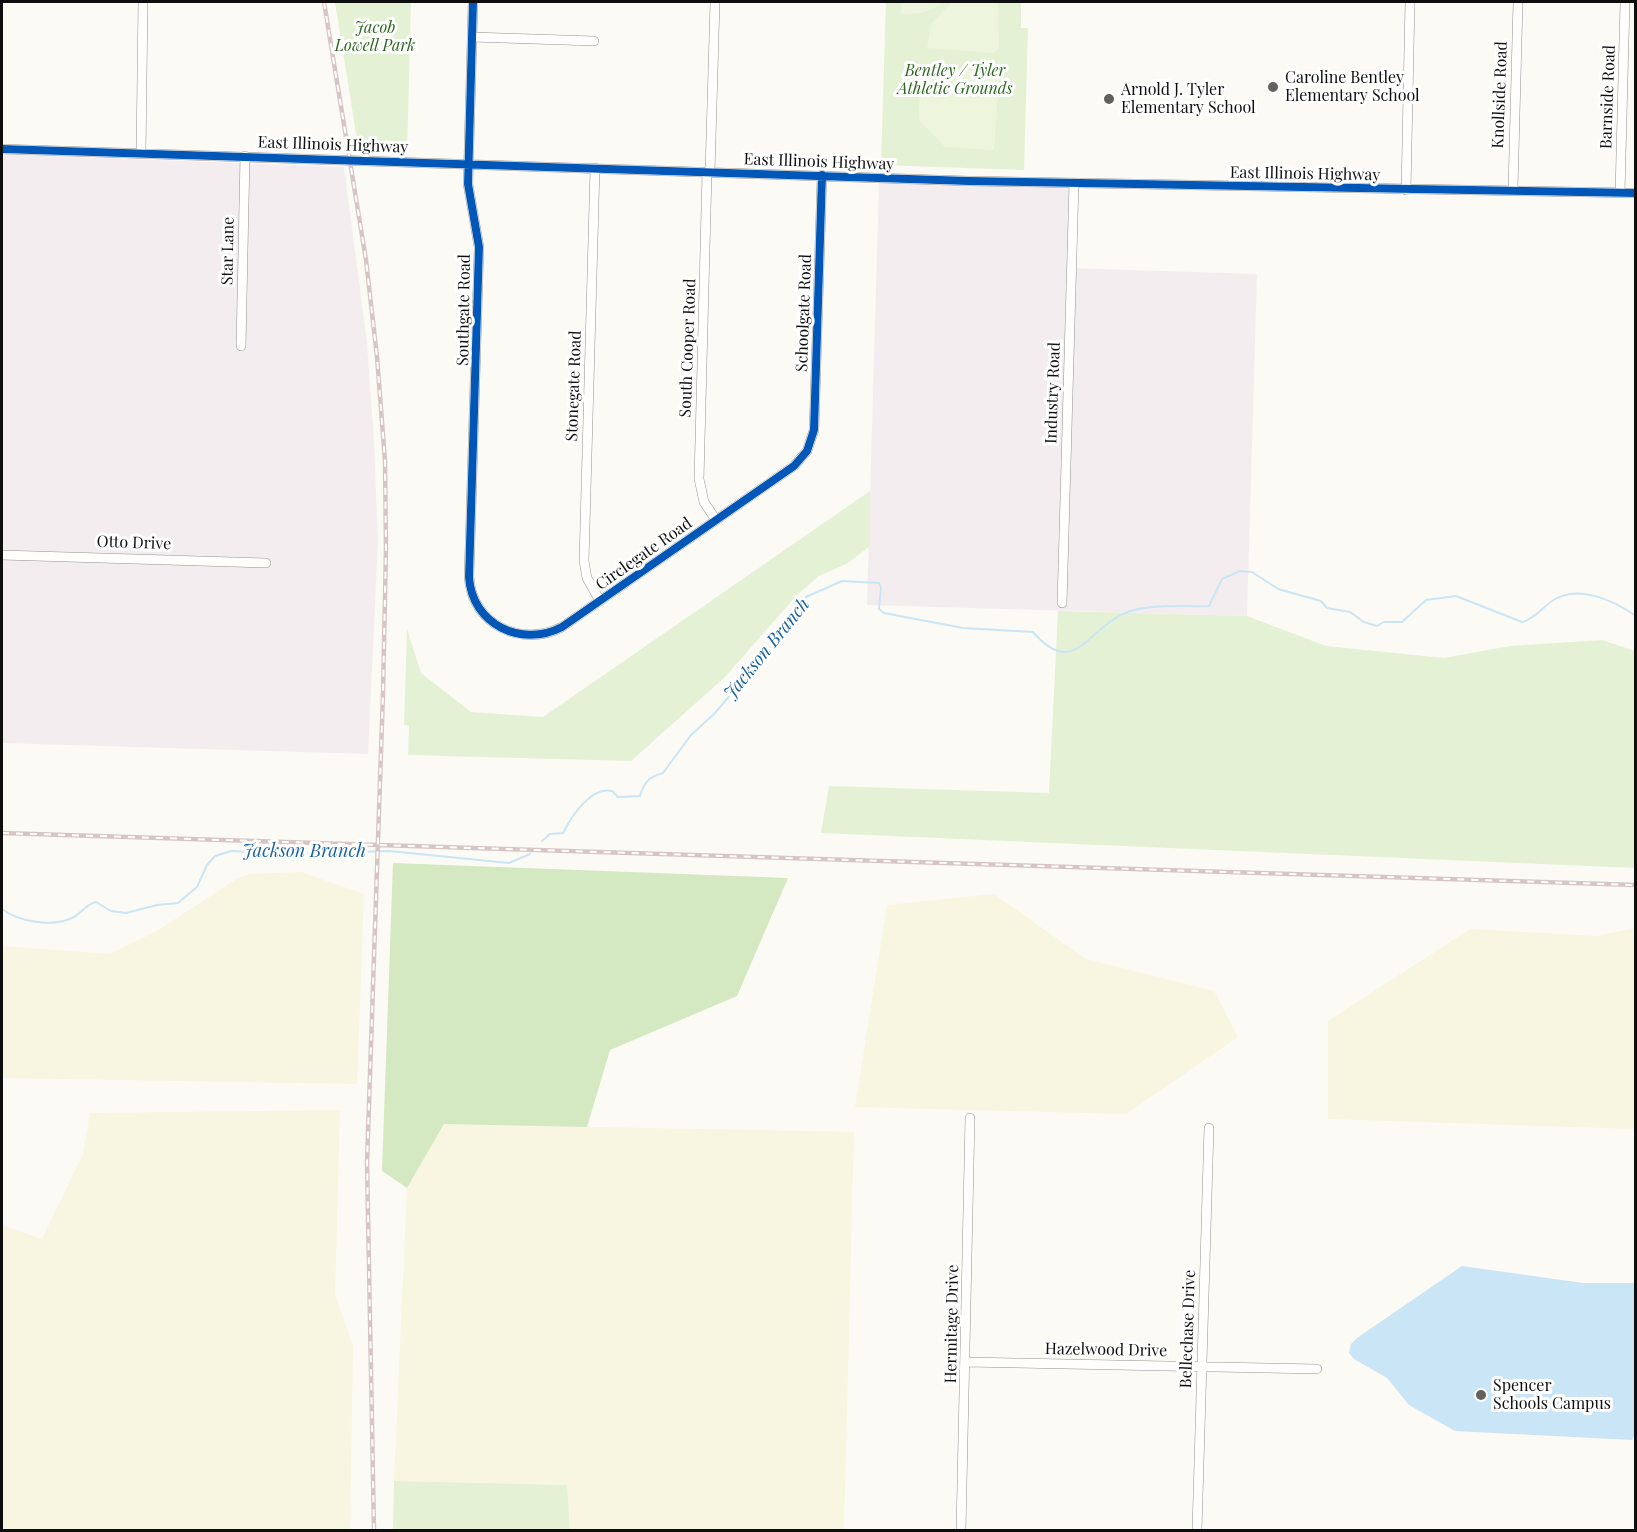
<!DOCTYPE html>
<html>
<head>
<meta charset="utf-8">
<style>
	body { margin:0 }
	#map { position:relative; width:1637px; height:1532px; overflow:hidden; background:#fcfaf4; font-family:"Playfair Display",serif }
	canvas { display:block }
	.frame { position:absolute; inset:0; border:3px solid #0e0e0e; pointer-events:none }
</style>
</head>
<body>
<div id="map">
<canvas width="1637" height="1532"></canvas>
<div class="frame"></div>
</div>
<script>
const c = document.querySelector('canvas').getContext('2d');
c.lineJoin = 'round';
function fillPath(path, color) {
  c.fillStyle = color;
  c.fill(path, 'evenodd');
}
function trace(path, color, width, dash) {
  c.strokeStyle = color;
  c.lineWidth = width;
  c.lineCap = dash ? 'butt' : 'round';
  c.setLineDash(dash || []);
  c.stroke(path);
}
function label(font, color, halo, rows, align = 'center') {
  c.font = font + ' "Playfair Display",serif';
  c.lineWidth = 6;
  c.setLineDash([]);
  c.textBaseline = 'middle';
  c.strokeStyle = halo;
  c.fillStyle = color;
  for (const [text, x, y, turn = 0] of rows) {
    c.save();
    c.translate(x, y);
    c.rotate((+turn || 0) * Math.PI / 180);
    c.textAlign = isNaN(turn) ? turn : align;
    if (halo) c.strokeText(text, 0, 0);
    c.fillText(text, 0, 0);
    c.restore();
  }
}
fillPath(new Path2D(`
	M 2,154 L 344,167 L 367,343 L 374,442 L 378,541 L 368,754 L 2,743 Z
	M 879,180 L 1071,186 L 1069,268 L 1257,274 L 1247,616 L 867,605 Z`), '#f3edf0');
fillPath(new Path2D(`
	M 301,872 L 364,894 L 357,1084 L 2,1078 L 2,946 L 110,954 L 157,931 L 235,880 L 249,874 Z
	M 994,894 L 1086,959 L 1214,991 L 1238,1037 L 1126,1114 L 855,1107 L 887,905 Z
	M 1635,928 L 1635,1129 L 1328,1119 L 1328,1021 L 1470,929 L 1596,936 Z
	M 340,1110 L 335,1295 L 353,1345 L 350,1530 L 2,1530 L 2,1225 L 42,1239 L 83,1154 L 90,1113 Z
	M 444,1124 L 854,1132 L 844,1530 L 570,1530 L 567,1485 L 394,1481 L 407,1188 Z`), '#f8f6e0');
fillPath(new Path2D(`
	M 335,2 L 411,2 L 407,153 L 359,152 Z
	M 886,2 L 1021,2 L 1021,28 L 1028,28 L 1024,170 L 881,165 Z
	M 870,491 L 870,546 L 848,563 L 819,576 L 797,595 L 725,677 L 631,761 L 408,755 L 409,726 L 404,725 L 407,629 L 421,673 L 471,712 L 543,717 Z
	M 1058,611 L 1247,616 L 1326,646 L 1444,658 L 1510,646 L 1602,640 L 1635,651 L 1635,868 L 821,833 L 829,786 L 1049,793 Z
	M 394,1481 L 567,1485 L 570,1530 L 393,1530 Z`), '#e4f1d4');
fillPath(new Path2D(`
	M 393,863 L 788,878 L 737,996 L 610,1050 L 587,1127 L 444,1124 L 407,1188 L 382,1171 Z`), '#d4e8c1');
fillPath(new Path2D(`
	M 902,2 L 943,2 C 931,12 917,15 901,14 Z
	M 952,2 L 998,2 L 999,48 L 994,53 L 927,48 L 931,24 Z
	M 990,70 L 999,78 L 994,150 L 945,147 L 919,120 L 920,71 Z`), '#eef5dd');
fillPath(new Path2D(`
	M 1462,1266 L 1583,1283 L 1635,1283 L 1636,1432 L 1632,1440 L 1455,1431 L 1409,1405 L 1387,1378 L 1354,1359 L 1349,1353 L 1351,1344 L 1357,1338 Z`), '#cae5f5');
trace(new Path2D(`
	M 542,841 L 550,834 L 563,833 C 571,817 591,786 612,791 L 618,797 L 640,796 C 644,782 649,777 663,773 L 691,735 L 714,714 L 797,618 L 806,597 L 842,581 L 879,583 L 881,587 L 879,609 L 884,613 L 963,628 L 1033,632 C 1074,680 1088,628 1125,613 C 1149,603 1183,607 1209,606 L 1222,579 L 1240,571 L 1252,572 L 1278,589 L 1321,601 L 1327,608 L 1350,612 L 1364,622 L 1377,626 L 1384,622 L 1402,622 L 1426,600 L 1456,596 L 1522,622 C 1534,619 1542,608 1552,601 C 1578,583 1614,601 1636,616
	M 2,909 C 19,922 52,927 72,918 C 81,914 86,904 96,902 L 111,911 L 126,913 L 157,905 L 178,903 L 197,887 L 207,865 L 215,856 L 231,851 L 293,854 L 389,851 L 509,863 L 530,854`), '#cae5f5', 2);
const minor = new Path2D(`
	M 473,2 L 468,184 L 479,247 L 469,577 C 472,625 522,648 562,627 L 794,466 L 807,451 L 814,430 L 822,175
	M 472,37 L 594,41
	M 2,149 L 969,181 L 1636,193
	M 141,153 L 143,2
	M 595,168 L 584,561 L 587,578 L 600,601
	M 707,172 L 699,479 L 704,502 L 716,520
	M 710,172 L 715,2
	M 1513,189 L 1518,2
	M 1406,190 L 1410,2
	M 1620,193 L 1625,2
	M 241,346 L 245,156
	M 2,555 L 266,563
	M 1062,603 L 1074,183
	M 966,1362 L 1317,1369
	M 961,1530 L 970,1118
	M 1197,1530 L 1209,1128`);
trace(minor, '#959492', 10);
trace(minor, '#fffefd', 9);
const rail = new Path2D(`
	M 324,2 L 366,260 L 377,357 L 385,461 L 386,548 L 383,693 L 367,1162 L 374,1530
	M 2,833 L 1636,885`);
trace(rail, '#d7c5c4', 4.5);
trace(rail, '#fff', 2, [7]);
trace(new Path2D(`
	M 473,2 L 468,184 L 479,247 L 469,577 C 472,625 522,648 562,627 L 794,466 L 807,451 L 814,430 L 822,175
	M 2,149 L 969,181 L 1636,193`), '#0057b8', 8);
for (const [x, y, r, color] of [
	[1273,87,6,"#61615e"],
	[1109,99,6,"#61615e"],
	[1481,1395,6,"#61615e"]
]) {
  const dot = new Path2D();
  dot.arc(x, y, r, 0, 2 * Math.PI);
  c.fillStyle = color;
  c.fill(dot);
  trace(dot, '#fff', 2);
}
label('italic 16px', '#2b661e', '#fff', [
	["Jacob",375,28],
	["Lowell Park",375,46],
	["Bentley / Tyler",955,71],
	["Athletic Grounds",955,89]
]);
label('16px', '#0e0e0e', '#fff', [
	["Caroline Bentley",1285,78],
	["Elementary School",1285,96],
	["Arnold J. Tyler",1121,90],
	["Elementary School",1121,108],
	["Spencer",1493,1386],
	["Schools Campus",1493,1404]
], 'left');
label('16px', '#0e0e0e', '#fff', [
	["Knollside Road",1500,95,-88],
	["Barnside Road",1608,97,-88],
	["East Illinois Highway",333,145,2],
	["East Illinois Highway",819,162,2],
	["East Illinois Highway",1305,174,1],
	["Star Lane",228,251,-89],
	["Southgate Road",464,310,-89],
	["Schoolgate Road",804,313,-88],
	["South Cooper Road",688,348,-88],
	["Stonegate Road",574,386,-88],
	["Industry Road",1053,393,-88],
	["Otto Drive",134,543,2],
	["Circlegate Road",644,554,-35],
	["Hermitage Drive",952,1324,-89],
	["Bellechase Drive",1188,1329,-88],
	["Hazelwood Drive",1106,1350,1]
]);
label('italic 18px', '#1761a1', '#fff', [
	["Jackson Branch",767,649,-51],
	["Jackson Branch",304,851]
]);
</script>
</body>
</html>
